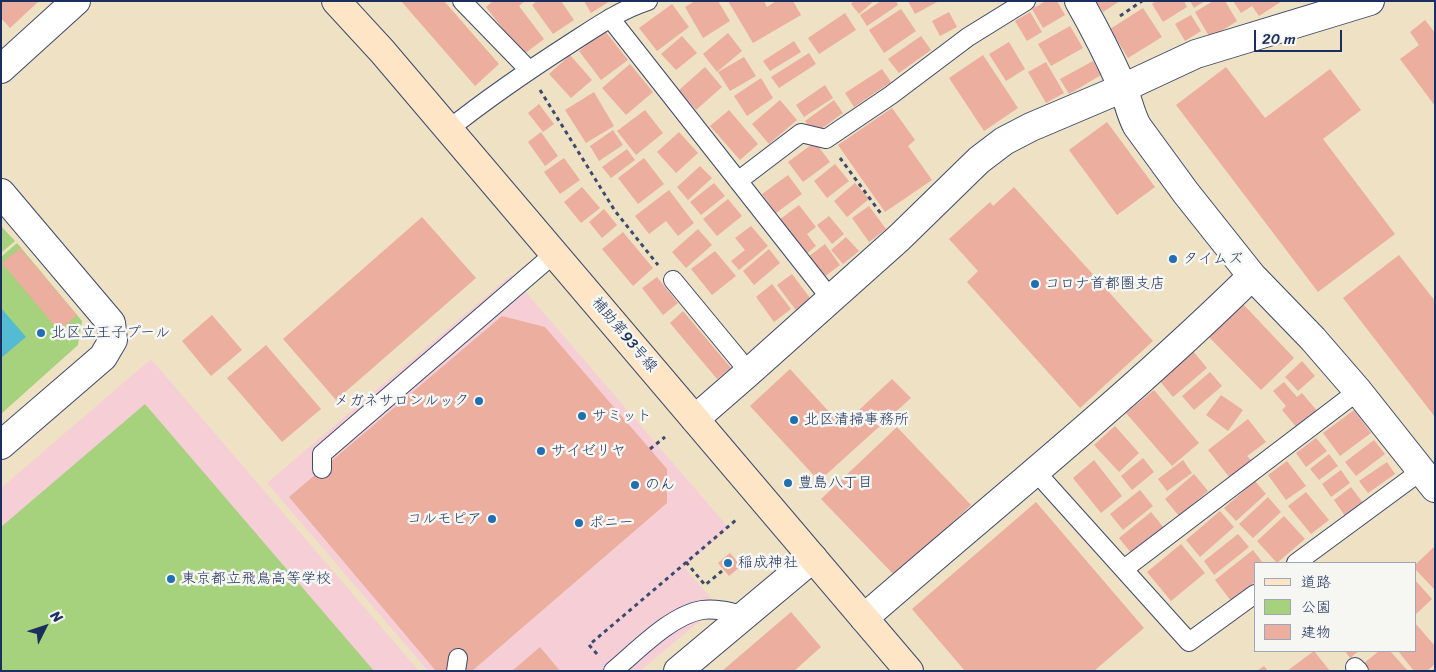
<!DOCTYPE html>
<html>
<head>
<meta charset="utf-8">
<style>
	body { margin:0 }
	#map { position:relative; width:1436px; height:672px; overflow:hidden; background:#efe1c3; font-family:Sriracha,"Klee One",sans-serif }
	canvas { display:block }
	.frame { position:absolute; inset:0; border:2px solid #1b2f5e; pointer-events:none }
	.legend { position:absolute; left:1254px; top:562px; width:162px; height:90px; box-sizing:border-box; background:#f6f6f2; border:1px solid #9ea6b7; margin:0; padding:6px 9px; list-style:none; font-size:15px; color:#1b2f5e }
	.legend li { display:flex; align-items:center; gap:10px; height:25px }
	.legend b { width:25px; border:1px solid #9ea6b7 }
	.north { position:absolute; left:20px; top:602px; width:50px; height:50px; -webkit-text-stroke:4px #f6f6f2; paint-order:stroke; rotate:49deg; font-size:14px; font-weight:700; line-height:20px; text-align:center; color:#1b2f5e }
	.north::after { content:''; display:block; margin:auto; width:18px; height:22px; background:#1b2f5e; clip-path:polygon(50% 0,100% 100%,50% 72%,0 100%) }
	.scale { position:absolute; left:1254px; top:30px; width:88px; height:22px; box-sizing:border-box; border:2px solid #1b2f5e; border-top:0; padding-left:6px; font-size:15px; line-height:18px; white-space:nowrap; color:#1b2f5e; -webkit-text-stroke:4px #f6f6f2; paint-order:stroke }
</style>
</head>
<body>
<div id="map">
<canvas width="1436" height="672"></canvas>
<div class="frame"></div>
<ul class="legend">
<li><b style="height:6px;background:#fde5c5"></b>道路</li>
<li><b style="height:14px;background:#a6d17d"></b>公園</li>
<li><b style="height:14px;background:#ecae9f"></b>建物</li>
</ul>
<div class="north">N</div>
<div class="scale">20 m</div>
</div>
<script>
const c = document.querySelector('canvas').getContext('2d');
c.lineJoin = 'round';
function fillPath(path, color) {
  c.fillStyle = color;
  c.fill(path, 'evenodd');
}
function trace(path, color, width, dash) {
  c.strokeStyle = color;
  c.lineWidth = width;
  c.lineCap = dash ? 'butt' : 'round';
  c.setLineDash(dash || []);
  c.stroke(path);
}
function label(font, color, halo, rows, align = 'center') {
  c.font = font + ' Sriracha,"Klee One",sans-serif';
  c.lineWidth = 5;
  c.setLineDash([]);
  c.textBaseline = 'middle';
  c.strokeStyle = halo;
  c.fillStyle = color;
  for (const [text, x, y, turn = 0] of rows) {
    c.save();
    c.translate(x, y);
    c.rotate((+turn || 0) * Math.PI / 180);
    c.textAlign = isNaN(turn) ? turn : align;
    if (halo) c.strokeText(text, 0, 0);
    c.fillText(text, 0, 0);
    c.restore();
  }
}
fillPath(new Path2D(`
	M 511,275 L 729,528 L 684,567 L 718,606 L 640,671 L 428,671 L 267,483 Z
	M 151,359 L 419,671 L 1,671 L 1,488 Z`), '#f6cfd6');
fillPath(new Path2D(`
	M 1,226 L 15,241 L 1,253 Z
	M 17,243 L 82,321 L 78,345 L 1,414 L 1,257 Z
	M 145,404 L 374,671 L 1,671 L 1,527 Z`), '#a6d17d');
fillPath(new Path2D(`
	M 1,308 L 26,337 L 1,358 Z`), '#55bbd3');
fillPath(new Path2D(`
	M 1,1 L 39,1 L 10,28 L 1,18 Z
	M 401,1 L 444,1 L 499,64 L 475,86 Z
	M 493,1 L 525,1 L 519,6 L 544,39 L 523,55 L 486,7 Z
	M 537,1 L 561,1 L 574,20 L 553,34 L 532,5 Z
	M 584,1 L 610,1 L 591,13 Z
	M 695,1 L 718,1 L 730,21 L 703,38 L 685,7 Z
	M 728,1 L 764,1 L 767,7 L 776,1 L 793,1 L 801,15 L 753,43 Z
	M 854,1 L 874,1 L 859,14 L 851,4 Z
	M 881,1 L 896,1 L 898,5 L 867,26 L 860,15 Z
	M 908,1 L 939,1 L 915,14 Z
	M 1046,1 L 1057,1 L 1065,15 L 1043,28 L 1032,9 Z
	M 1096,1 L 1120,1 L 1103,12 Z
	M 1156,1 L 1184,1 L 1187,7 L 1163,22 L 1152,4 Z
	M 1190,1 L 1205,1 L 1194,8 Z
	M 1213,1 L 1225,1 L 1237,21 L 1210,38 L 1195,12 Z
	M 1233,1 L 1282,1 L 1259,16 L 1252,6 L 1241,13 Z
	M 672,4 L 689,27 L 657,51 L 639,28 Z
	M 1143,8 L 1162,37 L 1128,58 L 1110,29 Z
	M 901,9 L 916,31 L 884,53 L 869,30 Z
	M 949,12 L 957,27 L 940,36 L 932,21 Z
	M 1030,12 L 1042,32 L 1027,41 L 1015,21 Z
	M 845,13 L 856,30 L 819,54 L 808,38 Z
	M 1191,15 L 1201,31 L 1185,41 L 1175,24 Z
	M 1425,20 L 1435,33 L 1435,106 L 1400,59 L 1419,45 L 1410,32 Z
	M 1070,26 L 1083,48 L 1051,66 L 1038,44 Z
	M 605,31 L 628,60 L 601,80 L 579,51 Z
	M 728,33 L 742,51 L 717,72 L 703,54 Z
	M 682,36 L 697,53 L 676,70 L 661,54 Z
	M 921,36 L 931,50 L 899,73 L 888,59 Z
	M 794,41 L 801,52 L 770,71 L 763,61 Z
	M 1009,42 L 1025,69 L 1006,81 L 989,54 Z
	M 809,53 L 816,64 L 779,88 L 771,77 Z
	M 570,55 L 592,80 L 571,98 L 549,74 Z
	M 983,55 L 1018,108 L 984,131 L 949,78 Z
	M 744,57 L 756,76 L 730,91 L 718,72 Z
	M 1093,61 L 1101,75 L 1069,94 L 1060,79 Z
	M 1046,62 L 1064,93 L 1046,103 L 1028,72 Z
	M 630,64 L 653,92 L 626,115 L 602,88 Z
	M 705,67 L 722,87 L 696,110 L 679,90 Z
	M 1226,67 L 1265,118 L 1330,69 L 1361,110 L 1323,139 L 1395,234 L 1318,292 L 1176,105 Z
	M 882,69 L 891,82 L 854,107 L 845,93 Z
	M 761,78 L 773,98 L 747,116 L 734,96 Z
	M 825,85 L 833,98 L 804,117 L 796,105 Z
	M 594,92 L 614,126 L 586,143 L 565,110 Z
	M 780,100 L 797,120 L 769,144 L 752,124 Z
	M 834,100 L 843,113 L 814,134 L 805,121 Z
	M 539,104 L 554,124 L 543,132 L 528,113 Z
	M 892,108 L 915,140 L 908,146 L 932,180 L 885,212 L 838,145 Z
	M 645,110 L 663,133 L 636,155 L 617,131 Z
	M 729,110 L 758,144 L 740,160 L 710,126 Z
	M 1107,122 L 1155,187 L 1117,215 L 1069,150 Z
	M 613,130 L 623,145 L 599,161 L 590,146 Z
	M 541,132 L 558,156 L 545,166 L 528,142 Z
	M 679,132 L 698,153 L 676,173 L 657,152 Z
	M 815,142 L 830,162 L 803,182 L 788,162 Z
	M 627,149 L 635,160 L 611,178 L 602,167 Z
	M 564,158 L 580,180 L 560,194 L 544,172 Z
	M 644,158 L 664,184 L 638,204 L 618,178 Z
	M 835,164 L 849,181 L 827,198 L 814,181 Z
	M 700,166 L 712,178 L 688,200 L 677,187 Z
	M 788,175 L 802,194 L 776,213 L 762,194 Z
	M 714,183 L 725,196 L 701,215 L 690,202 Z
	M 855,183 L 869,199 L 847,217 L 834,201 Z
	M 582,187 L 600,208 L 581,223 L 564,202 Z
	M 1014,187 L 1153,341 L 1080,408 L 967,282 L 978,271 L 949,239 L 990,202 L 993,206 Z
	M 669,190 L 694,223 L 678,236 L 666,221 L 649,234 L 635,216 Z
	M 728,199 L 742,216 L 717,236 L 703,219 Z
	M 799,205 L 816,227 L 807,234 L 816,246 L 805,255 L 779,220 Z
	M 869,206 L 886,229 L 869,242 L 852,218 Z
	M 604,209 L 617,225 L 602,238 L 589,222 Z
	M 829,216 L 844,234 L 832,244 L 817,225 Z
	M 422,217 L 476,278 L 336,400 L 283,339 Z
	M 751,226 L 768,246 L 739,270 L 731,261 L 745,250 L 735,238 Z
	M 698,229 L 712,245 L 686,268 L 672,252 Z
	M 623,232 L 653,268 L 633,286 L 602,249 Z
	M 846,237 L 859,251 L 843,264 L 831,250 Z
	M 825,244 L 840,265 L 824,277 L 808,257 Z
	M 20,248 L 77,315 L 59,331 L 2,263 Z
	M 769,249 L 780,263 L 754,285 L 743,271 Z
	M 715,251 L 736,276 L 712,295 L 691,269 Z
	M 1399,255 L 1435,301 L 1435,417 L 1343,298 Z
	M 792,274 L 813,302 L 798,313 L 777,285 Z
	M 657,277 L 678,303 L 663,315 L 642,288 Z
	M 772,284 L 791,309 L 774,322 L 756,297 Z
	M 1242,303 L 1294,358 L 1261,390 L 1208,336 Z
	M 683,311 L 731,368 L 717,379 L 670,323 Z
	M 212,315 L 242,350 L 211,376 L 182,341 Z
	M 502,316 L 545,327 L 667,469 L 667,503 L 472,671 L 436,671 L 289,497 Z
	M 266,345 L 321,409 L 282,442 L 227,378 Z
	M 1193,351 L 1207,368 L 1173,397 L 1159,380 Z
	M 1302,361 L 1315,376 L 1298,391 L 1285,377 Z
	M 790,369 L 842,426 L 892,379 L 911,398 L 819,481 L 750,406 Z
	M 1210,372 L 1222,386 L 1194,410 L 1182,396 Z
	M 1284,382 L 1297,397 L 1302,393 L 1318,412 L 1298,429 L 1282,410 L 1286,406 L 1273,391 Z
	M 1154,390 L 1199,443 L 1172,466 L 1126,413 Z
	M 1221,395 L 1243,410 L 1228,431 L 1206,415 Z
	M 1354,410 L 1371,433 L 1340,456 L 1323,433 Z
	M 1248,419 L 1266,442 L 1247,456 L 1252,461 L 1230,478 L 1208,450 Z
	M 1115,426 L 1139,453 L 1119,472 L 1094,445 Z
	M 897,427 L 971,505 L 896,577 L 821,499 Z
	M 1316,438 L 1327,451 L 1306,467 L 1296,453 Z
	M 1374,440 L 1385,454 L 1356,476 L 1345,462 Z
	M 1329,454 L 1338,466 L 1319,480 L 1310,469 Z
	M 1143,458 L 1154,472 L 1132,490 L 1121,476 Z
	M 1094,460 L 1122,496 L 1101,513 L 1073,478 Z
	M 1183,460 L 1192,473 L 1167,491 L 1158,479 Z
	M 1287,461 L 1306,486 L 1286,500 L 1268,475 Z
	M 1387,462 L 1395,474 L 1368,493 L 1359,481 Z
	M 1341,470 L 1350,483 L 1331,497 L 1322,484 Z
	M 1194,474 L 1208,491 L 1179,516 L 1165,499 Z
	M 1255,481 L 1266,494 L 1236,521 L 1224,508 Z
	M 1351,487 L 1363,503 L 1345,516 L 1334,500 Z
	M 1140,490 L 1153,506 L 1123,530 L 1110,514 Z
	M 1306,492 L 1329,520 L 1311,534 L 1288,506 Z
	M 1268,497 L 1281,512 L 1253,538 L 1239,524 Z
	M 1036,502 L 1144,628 L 1094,671 L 965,671 L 912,609 Z
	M 1220,511 L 1234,527 L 1200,557 L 1186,540 Z
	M 1151,512 L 1164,528 L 1132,554 L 1119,538 Z
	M 1284,516 L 1305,539 L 1277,563 L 1257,541 Z
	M 1238,534 L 1249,547 L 1214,575 L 1204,561 Z
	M 1181,544 L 1205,573 L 1171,601 L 1147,572 Z
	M 1435,546 L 1435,590 L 1415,569 L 1415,565 Z
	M 1253,550 L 1263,563 L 1255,563 L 1255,582 L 1231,601 L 1215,580 Z
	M 730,553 L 741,566 L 729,576 L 718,563 Z
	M 1415,580 L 1432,599 L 1415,615 Z
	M 791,612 L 821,647 L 794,671 L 722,671 Z
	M 1415,623 L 1435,646 L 1435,664 L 1427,671 L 1414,671 L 1398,651 L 1415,651 Z
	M 540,647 L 560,671 L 512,671 Z
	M 1314,651 L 1330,671 L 1287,671 Z
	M 1345,651 L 1359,651 L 1350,658 Z
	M 1379,651 L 1390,651 L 1408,671 L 1368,671 L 1363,664 Z
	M 1264,666 L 1268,671 L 1257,671 Z`), '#ecae9f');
const lane = new Path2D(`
	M 462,1 L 529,70
	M 610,18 L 831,299
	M 449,129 C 488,98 529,70 571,43 C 596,27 620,10 648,1
	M 738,181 L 801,133 L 826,139 L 891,95 L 968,37 L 1026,1
	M 673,280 L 749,372
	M 322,469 L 322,454 L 555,253
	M 1036,472 L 1189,642 L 1255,594
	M 1296,563 L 1421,471
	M 1124,569 L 1358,391
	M 1355,667 L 1359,671
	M 456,671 L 458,658
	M 613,671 C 637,651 671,615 702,610 C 716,608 731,612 744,615`);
const street = new Path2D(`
	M 1079,1 C 1095,29 1109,57 1122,86 C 1128,99 1130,113 1137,126 L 1186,193 L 1252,276 L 1313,339 L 1358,391 L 1435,488
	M 1,69 L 76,1
	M 1,193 L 111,323 L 113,340 L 103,357 L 1,445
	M 695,419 L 749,372 L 899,238 L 979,160 L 1004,141 L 1031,127 L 1123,88 L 1196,54 L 1370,1
	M 864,618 C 994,505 1129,397 1252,276
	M 678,671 L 813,558`);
const secondary = new Path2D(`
	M 336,1 L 382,51 L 909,671`);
trace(lane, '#3b4a6d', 20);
trace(street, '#3b4a6d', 30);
trace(secondary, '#3b4a6d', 30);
trace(new Path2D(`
	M 1120,16 L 1142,1
	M 540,90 L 615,211 L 658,265
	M 840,158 L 882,215
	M 650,449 L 665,437
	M 686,562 L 705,585 L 722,571
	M 597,654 L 589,645 L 736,520`), '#3b4a6d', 3, [4, 4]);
trace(lane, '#fff', 18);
trace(street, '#fff', 28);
trace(secondary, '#fde5c5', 28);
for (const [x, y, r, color] of [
	[1173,259,5,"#1f6fb2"],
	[1035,284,5,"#1f6fb2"],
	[41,333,5,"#1f6fb2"],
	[479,401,5,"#1f6fb2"],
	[582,416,5,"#1f6fb2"],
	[794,420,5,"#1f6fb2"],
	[541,451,5,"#1f6fb2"],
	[788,483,5,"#1f6fb2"],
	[635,485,5,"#1f6fb2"],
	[492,519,5,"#1f6fb2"],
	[579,523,5,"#1f6fb2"],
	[728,563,5,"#1f6fb2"],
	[171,579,5,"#1f6fb2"]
]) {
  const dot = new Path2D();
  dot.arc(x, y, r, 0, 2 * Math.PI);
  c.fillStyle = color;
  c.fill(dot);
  trace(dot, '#f6f6f2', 2);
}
label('15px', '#1b2f5e', '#f6f6f2', [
	["タイムズ",1183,259],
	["コロナ首都圏支店",1045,284],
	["北区立王子プール",51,333],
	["メガネサロンルック",469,401,"right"],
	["サミット",592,416],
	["北区清掃事務所",804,420],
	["サイゼリヤ",551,451],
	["豊島八丁目",798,483],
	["のん",645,485],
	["コルモピア",482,519,"right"],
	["ポニー",589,523],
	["稲成神社",738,563],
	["東京都立飛鳥高等学校",181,579]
], 'left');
label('15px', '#1b2f5e', '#f6f6f2', [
	["補助第93号線",624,335,50]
]);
</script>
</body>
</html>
